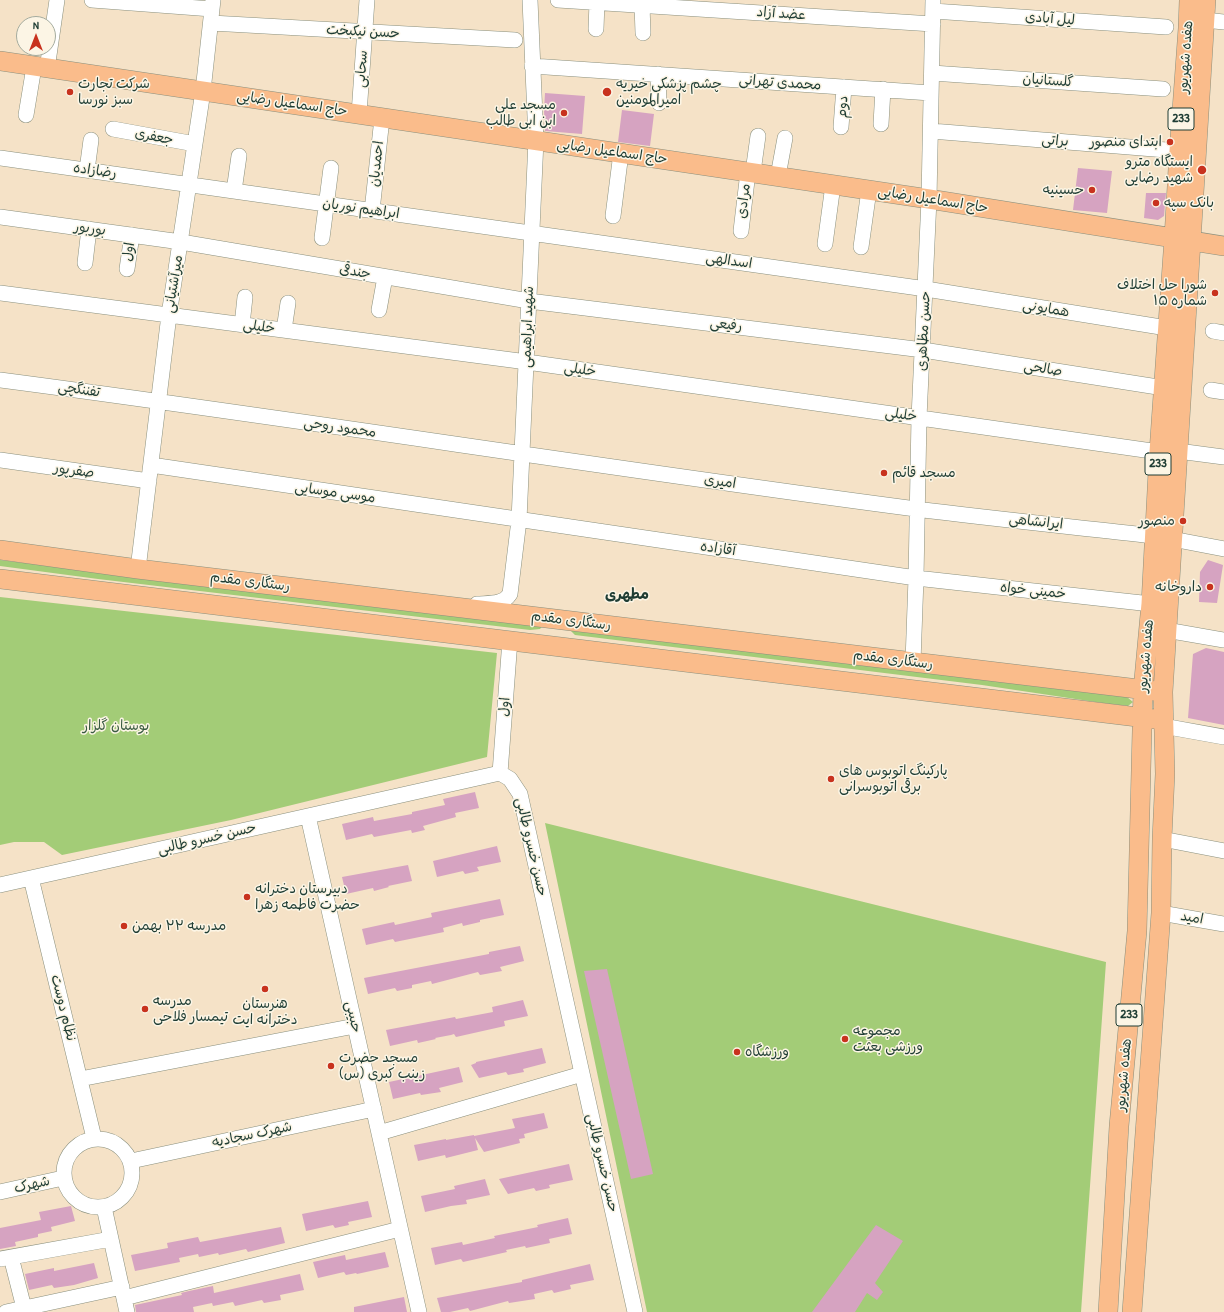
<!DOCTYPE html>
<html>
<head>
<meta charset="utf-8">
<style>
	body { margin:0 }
	#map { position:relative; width:1224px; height:1312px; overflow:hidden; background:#f5e2c7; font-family:"Patrick Hand",sans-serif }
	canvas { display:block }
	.north { position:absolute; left:16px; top:16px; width:40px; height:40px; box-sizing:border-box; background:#fcf5e5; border:1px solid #a4ab9e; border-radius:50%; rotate:0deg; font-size:11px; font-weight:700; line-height:16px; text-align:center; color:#1f3d34 }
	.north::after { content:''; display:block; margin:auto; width:14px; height:18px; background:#c8321e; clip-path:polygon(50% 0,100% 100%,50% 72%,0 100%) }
</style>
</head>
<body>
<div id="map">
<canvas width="1224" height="1312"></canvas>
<div class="north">N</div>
</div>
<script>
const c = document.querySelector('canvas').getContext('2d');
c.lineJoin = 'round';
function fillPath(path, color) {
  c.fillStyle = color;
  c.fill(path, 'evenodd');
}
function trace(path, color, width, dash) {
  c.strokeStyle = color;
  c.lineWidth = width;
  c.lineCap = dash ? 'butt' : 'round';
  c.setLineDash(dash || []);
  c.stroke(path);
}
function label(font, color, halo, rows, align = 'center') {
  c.font = font + ' "Patrick Hand","Playpen Sans Arabic",sans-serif';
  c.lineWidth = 3;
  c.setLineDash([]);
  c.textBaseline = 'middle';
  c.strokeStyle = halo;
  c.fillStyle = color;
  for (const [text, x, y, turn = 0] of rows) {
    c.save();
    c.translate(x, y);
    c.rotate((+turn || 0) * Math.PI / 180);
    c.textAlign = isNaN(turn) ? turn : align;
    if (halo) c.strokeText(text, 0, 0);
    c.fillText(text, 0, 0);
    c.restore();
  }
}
fillPath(new Path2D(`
	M 0,560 L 544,624 L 540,629 L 530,630 L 98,579 L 0,566 Z
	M 0,597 L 497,653 L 487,757 L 231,820 L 62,855 L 44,842 L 14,842 L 0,845 Z
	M 570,630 L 1127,697 L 1133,702 L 1128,706 L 1109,704 L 982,685 L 575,635 Z
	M 545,823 L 1106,962 L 1081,1312 L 647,1312 Z`), '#a3cc77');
fillPath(new Path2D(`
	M 545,93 L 585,96 L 582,134 L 545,131 L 544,110 Z
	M 622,110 L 654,114 L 650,146 L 618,142 Z
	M 1078,168 L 1112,171 L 1107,213 L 1073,210 Z
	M 1146,193 L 1166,193 L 1164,216 L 1158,220 L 1144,218 Z
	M 1208,560 L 1223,565 L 1217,603 L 1199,602 L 1200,572 Z
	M 1206,648 L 1224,652 L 1224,725 L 1188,718 L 1193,654 Z
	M 475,792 L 479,808 L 455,813 L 456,817 L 423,826 L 425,830 L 412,833 L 411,830 L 374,837 L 372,834 L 346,840 L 342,824 L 373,817 L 374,821 L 412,814 L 412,812 L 445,805 L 443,799 Z
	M 497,846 L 501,862 L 477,867 L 479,871 L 465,874 L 463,871 L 437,877 L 433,861 Z
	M 408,865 L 412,881 L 388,886 L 389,887 L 374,891 L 373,888 L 346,894 L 342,877 Z
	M 500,899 L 504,915 L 480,920 L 480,922 L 463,926 L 462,923 L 443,928 L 444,932 L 395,942 L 393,939 L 366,945 L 362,929 L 394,922 L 395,925 L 432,917 L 431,913 Z
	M 520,946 L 524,961 L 500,967 L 502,971 L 480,975 L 478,972 L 432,984 L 431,981 L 412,985 L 412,988 L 397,991 L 395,988 L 368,994 L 364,978 L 489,954 L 489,952 Z
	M 607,969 L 653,1174 L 631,1179 L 584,971 Z
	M 523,1000 L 528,1016 L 504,1021 L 505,1026 L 456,1037 L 454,1034 L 451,1035 L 450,1033 L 451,1035 L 435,1038 L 436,1039 L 418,1043 L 417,1040 L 390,1046 L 386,1030 L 455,1017 L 456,1019 L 493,1012 L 492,1007 Z
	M 542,1048 L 546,1063 L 523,1069 L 524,1072 L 508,1075 L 506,1072 L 479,1078 L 471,1065 L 476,1063 L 476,1062 Z
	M 459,1067 L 463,1082 L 439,1088 L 441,1092 L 421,1095 L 420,1093 L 393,1099 L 389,1082 Z
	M 544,1113 L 548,1128 L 524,1134 L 525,1138 L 519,1139 L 520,1143 L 484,1152 L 475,1138 L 478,1150 L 446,1158 L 445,1155 L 418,1161 L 414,1145 L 446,1139 L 446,1140 L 474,1135 L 474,1136 L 515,1128 L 512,1119 Z
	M 569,1164 L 573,1180 L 549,1185 L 550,1188 L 536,1191 L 534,1188 L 508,1194 L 499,1179 Z
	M 485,1179 L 490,1195 L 466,1200 L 467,1204 L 451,1206 L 425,1212 L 421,1196 L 455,1189 L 454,1186 Z
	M 368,1201 L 372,1217 L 348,1222 L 349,1225 L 335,1228 L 333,1225 L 306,1231 L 302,1214 Z
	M 71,1206 L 75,1221 L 51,1227 L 52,1231 L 38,1234 L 38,1237 L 15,1242 L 16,1246 L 0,1249 L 0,1228 L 41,1220 L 39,1212 Z
	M 568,1218 L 572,1234 L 549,1239 L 550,1243 L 526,1248 L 525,1246 L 506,1250 L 507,1252 L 472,1260 L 463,1262 L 461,1259 L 435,1265 L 431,1248 L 462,1242 L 463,1245 L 495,1238 L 494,1236 L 538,1227 L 537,1225 Z
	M 876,1225 L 903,1241 L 875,1283 L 883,1292 L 877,1300 L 867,1293 L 855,1312 L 812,1312 Z
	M 281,1227 L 285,1243 L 248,1252 L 246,1249 L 219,1255 L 218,1253 L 199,1257 L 198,1254 L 179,1258 L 180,1262 L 135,1271 L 131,1255 L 168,1248 L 167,1243 L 198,1237 L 200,1242 Z
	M 385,1252 L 389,1267 L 357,1274 L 356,1273 L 346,1275 L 344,1272 L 318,1278 L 313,1262 L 345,1255 L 346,1260 Z
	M 94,1263 L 98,1278 L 74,1285 L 54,1288 L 52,1285 L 29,1290 L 25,1274 L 54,1268 L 54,1271 Z
	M 590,1264 L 594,1280 L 570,1285 L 571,1289 L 554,1293 L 552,1290 L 534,1294 L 535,1299 L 509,1303 L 508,1301 L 470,1311 L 468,1308 L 450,1312 L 441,1312 L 437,1298 L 522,1282 L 522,1280 Z
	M 300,1274 L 304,1290 L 280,1295 L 281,1300 L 264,1303 L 262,1300 L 235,1306 L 233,1302 L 213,1306 L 212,1303 L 193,1307 L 194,1312 L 136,1312 L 135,1305 L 182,1295 L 181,1293 L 189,1291 L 213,1286 L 214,1293 Z
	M 404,1297 L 407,1312 L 354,1312 L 354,1307 Z`), '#d6a3c1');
const minor = new Path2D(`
	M 92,0 L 212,9
	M 558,0 L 933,24
	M 642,5 L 643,33
	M 933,11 L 1166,27
	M 1205,20 L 1224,22
	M 211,23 L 515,40
	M 596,29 L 597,2
	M 532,66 L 931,93
	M 47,69 L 57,0
	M 932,73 L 1163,89
	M 658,74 L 659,103
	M 359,114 L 367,0
	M 26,115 L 34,67
	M 881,124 L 883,89
	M 841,127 L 844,87
	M 113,129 L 195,144
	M 931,131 L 1179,151
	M 0,158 L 926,289 L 1167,328
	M 87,170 L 91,140
	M 753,172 L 758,136
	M 778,176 L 785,138
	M 234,191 L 239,156
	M 372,211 L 382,118
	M 613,216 L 621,153
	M 0,217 L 181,242 L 529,301 L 923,350 L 1164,388
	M 741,231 L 748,172
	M 322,238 L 331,168
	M 825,244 L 833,185
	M 861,247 L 869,190
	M 85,263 L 89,229
	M 127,269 L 132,235
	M 0,293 L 527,362 L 1159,452
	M 379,310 L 385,277
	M 242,325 L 245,297
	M 284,330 L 288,303
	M 1213,331 L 1224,333
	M 0,380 C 306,420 610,469 916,509 C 995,519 1075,527 1154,536
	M 1211,390 L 1224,392
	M 1178,451 L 1224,457
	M 0,460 L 149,481
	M 151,465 L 916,578 L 1151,604
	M 1172,539 L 1224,549
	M 138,569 L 169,315 L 203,91 L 213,0
	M 477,604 C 489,603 503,605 510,594 L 519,520 L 536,140 L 530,0
	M 1166,630 L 1224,640
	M 913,662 L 916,578 L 919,418 L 929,199 L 933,0
	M 1163,726 L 1224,737
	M 500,773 L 510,640
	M 308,816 L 419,1312
	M 1162,839 L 1224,851
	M 31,878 L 94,1138
	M 0,885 L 500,773 L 510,779 L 520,794 L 635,1312
	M 1161,913 L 1224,924
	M 80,1079 L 355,1026
	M 379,1133 L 582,1074
	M64 1173a34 34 0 1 1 68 0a34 34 0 1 1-68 0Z
	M 131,1161 L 374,1109
	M 0,1192 L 63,1178
	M 104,1207 L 127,1312
	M 11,1257 L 24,1308
	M 0,1259 L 111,1239
	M 124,1298 L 400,1229
	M 6,1312 L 122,1287`);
const major = new Path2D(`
	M 0,61 L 929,199 L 1224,246
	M 0,550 L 138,569 L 1155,691
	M 0,579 L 1154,719
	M 1108,1312 L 1119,1126 L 1137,931 L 1143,690 L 1151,604 L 1159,452 L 1174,238 L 1179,151 L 1188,28 L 1189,0
	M 1132,1312 L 1161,913 L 1162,839 L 1165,774 L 1163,692 L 1206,0`);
trace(minor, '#8a907e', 16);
trace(major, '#8a907e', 20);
trace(minor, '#fff', 15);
trace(major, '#fabc8b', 19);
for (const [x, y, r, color] of [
	[70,92,4,"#c8321e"],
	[607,92,5,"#c8321e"],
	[564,113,4,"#c8321e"],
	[1170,142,4,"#c8321e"],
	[1202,170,5,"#c8321e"],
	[1092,190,4,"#c8321e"],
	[1156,203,4,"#c8321e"],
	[1215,293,4,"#c8321e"],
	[884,473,4,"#c8321e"],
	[1183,521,4,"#c8321e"],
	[1210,587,4,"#c8321e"],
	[831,779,4,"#c8321e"],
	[247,897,4,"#c8321e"],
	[124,926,4,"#c8321e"],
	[265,989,4,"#c8321e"],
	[145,1009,4,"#c8321e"],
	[845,1039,4,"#c8321e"],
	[737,1052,4,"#c8321e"],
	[331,1066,4,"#c8321e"]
]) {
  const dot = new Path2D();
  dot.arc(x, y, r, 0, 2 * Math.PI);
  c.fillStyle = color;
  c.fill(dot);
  trace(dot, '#fcf5e5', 1.5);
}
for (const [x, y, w] of [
	[1181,119,26],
	[1158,464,26],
	[1129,1015,26]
]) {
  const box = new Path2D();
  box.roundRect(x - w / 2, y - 11, w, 22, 3);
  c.fillStyle = '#fcf5e5';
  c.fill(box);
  trace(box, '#1f3d34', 1);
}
label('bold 13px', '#1f3d34', null, [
	["233",1181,119],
	["233",1158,464],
	["233",1129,1015]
]);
label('14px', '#1f3d34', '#fcf5e5', [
	["عضد آزاد",781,14,4],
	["لیل آبادی",1050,19,4],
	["حسن نیکبخت",363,32,3],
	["هفده شهریور",1186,57,-86],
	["سحابی",362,69,-86],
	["گلستانیان",1048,81,4],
	["محمدی تهرانی",780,83,4],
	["حاج اسماعیل رضایی",292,104,8],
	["دوم",843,107,-86],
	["جعفری",154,137,11],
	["براتی",1055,141,5],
	["حاج اسماعیل رضایی",612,152,8],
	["احمدیان",377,164,-84],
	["رضازاده",95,171,8],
	["حاج اسماعیل رضایی",933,200,9],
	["مرادی",744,201,-83],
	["ابراهیم نوریان",361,209,8],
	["بوربور",90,229,8],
	["اول",129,252,-81],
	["اسدالهی",729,261,8],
	["جندقی",355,272,10],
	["میرآشتیانی",174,284,-81],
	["همایونی",1046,309,9],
	["رفیعی",726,325,7],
	["خلیلی",259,327,8],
	["شهید ابراهیمی",528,327,-88],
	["حسن مظاهری",924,331,-87],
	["صالحی",1043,369,9],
	["خلیلی",580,370,8],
	["تفننگچی",79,390,8],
	["خلیلی",901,415,8],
	["محمود روحی",340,428,8],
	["صفرپور",74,471,8],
	["امیری",720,482,8],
	["موسی موسایی",335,493,8],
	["ایرانشاهی",1036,522,6],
	["آقازاده",718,549,8],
	["رستگاری مقدم",250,582,7],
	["خمینی خواه",1033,591,6],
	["رستگاری مقدم",571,621,7],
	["هفده شهریور",1146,656,-85],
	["رستگاری مقدم",893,660,7],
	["اول",505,707,-86],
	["حسن خسرو طالبی",207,839,-13],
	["حسن خسرو طالبی",531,847,77],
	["امید",1192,918,10],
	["نظام دوست",63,1008,76],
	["حبیبی",353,1017,77],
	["هفده شهریور",1124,1075,-85],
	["شهرک سجادیه",252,1135,-12],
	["حسن خسرو طالبی",602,1163,77],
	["شهرک",32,1185,-13]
]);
label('14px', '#1f3d34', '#fcf5e5', [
	["شرکت تجارت",78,84],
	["سبز نورسا",78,100],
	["چشم پزشکی خیریه",616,84],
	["امیرالمومنین",616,100],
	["مسجد علی",556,105,"right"],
	["ابن ابی طالب",556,121,"right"],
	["ابتدای منصور",1162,142,"right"],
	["ایستگاه مترو",1193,162,"right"],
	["شهید رضایی",1193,178,"right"],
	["حسینیه",1084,190,"right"],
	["بانک سپه",1164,203],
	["شورا حل اختلاف",1207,285,"right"],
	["شماره ۱۵",1207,301,"right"],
	["مسجد قائم",892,473],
	["منصور",1175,521,"right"],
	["داروخانه",1202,587,"right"],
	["پارکینگ اتوبوس های",839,771],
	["برقی اتوبوسرانی",839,787],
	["دبیرستان دخترانه",255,889],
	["حضرت فاطمه زهرا",255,905],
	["مدرسه ۲۲ بهمن",132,926],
	["مدرسه",153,1001],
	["تیمسار فلاحی",153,1017],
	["هنرستان",265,1004,"center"],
	["دخترانه ایت",265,1020,"center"],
	["مجموعه",853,1031],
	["ورزشی بعثت",853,1047],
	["ورزشگاه",745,1052],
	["مسجد حضرت",339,1058],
	["زینب کبری (س)",339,1074]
], 'left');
label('14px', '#395a41', '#fcf5e5', [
	["بوستان گلزار",116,726]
]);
label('bold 15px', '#1f3d34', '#fcf5e5', [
	["مطهری",627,595]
]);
</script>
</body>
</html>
